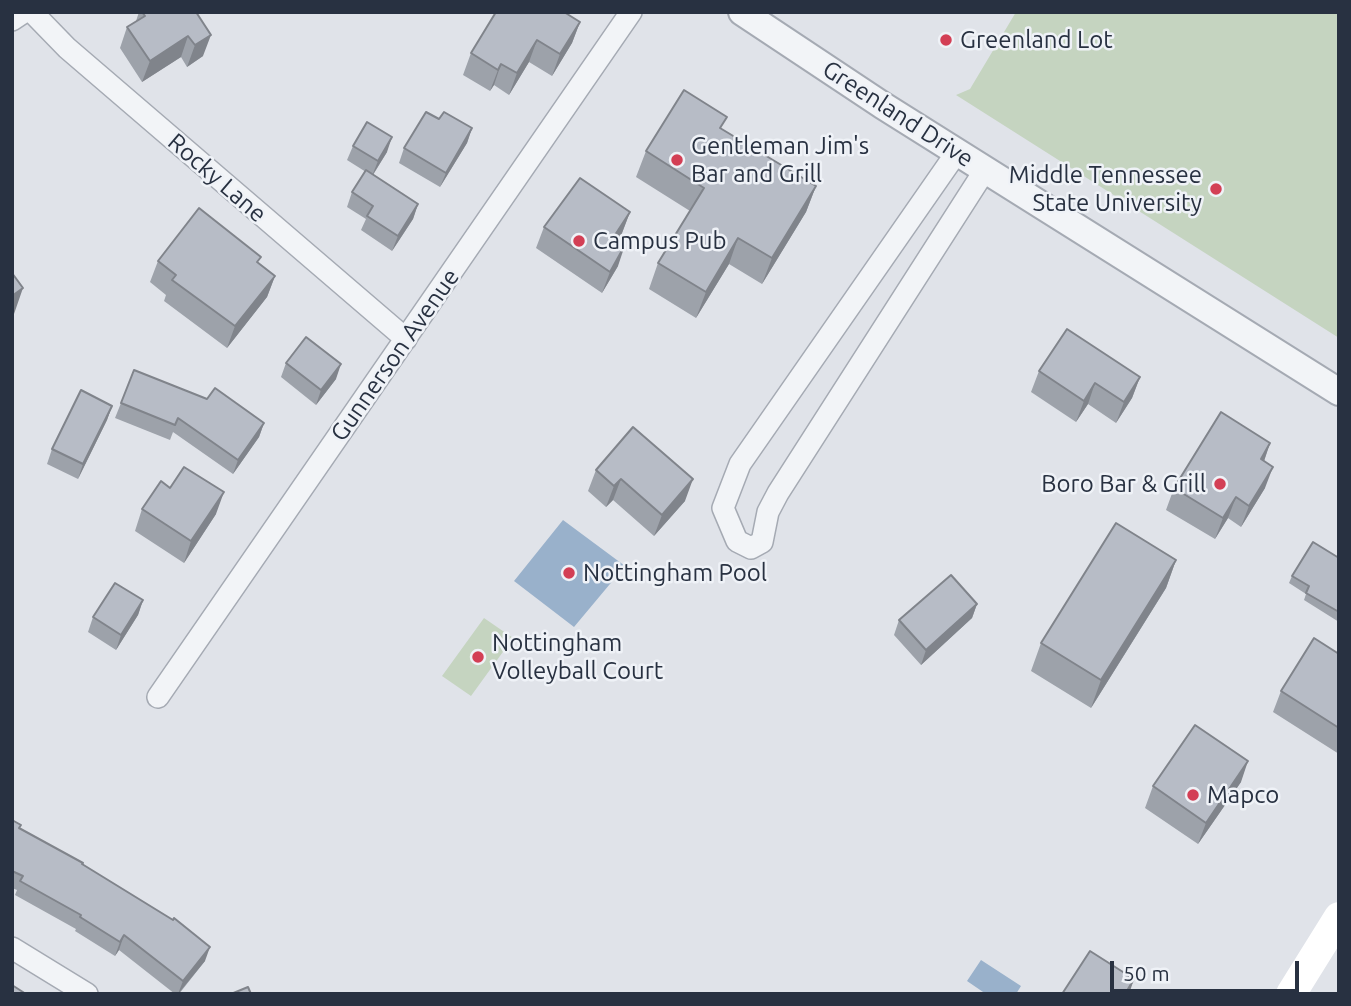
<!DOCTYPE html>
<html>
<head>
<meta charset="utf-8">
<style>
	body { margin:0 }
	#map { position:relative; width:1351px; height:1006px; overflow:hidden; background:#e0e3e9; font-family:Ubuntu,sans-serif }
	canvas { display:block }
	.frame { position:absolute; inset:0; border:14px solid #283141; pointer-events:none }
	.scale { position:absolute; left:1110px; top:961px; width:189px; height:32px; box-sizing:border-box; border:4px solid #283141; border-top:0; padding-left:9px; font-size:21px; line-height:24px; white-space:nowrap; color:#283141; -webkit-text-stroke:5px #eff2f7; paint-order:stroke }
</style>
</head>
<body>
<div id="map">
<canvas width="1351" height="1006"></canvas>
<div class="frame"></div>
<div class="scale">50 m</div>
</div>
<script>
const c = document.querySelector('canvas').getContext('2d');
c.lineJoin = 'round';
function fillPath(path, color) {
  c.fillStyle = color;
  c.fill(path, 'evenodd');
}
function trace(path, color, width, dash) {
  c.strokeStyle = color;
  c.lineWidth = width;
  c.lineCap = dash ? 'butt' : 'round';
  c.setLineDash(dash || []);
  c.stroke(path);
}
function label(font, color, halo, rows, align = 'center') {
  c.font = font + ' Ubuntu,sans-serif';
  c.lineWidth = 5;
  c.setLineDash([]);
  c.textBaseline = 'middle';
  c.strokeStyle = halo;
  c.fillStyle = color;
  for (const [text, x, y, turn = 0] of rows) {
    c.save();
    c.translate(x, y);
    c.rotate((+turn || 0) * Math.PI / 180);
    c.textAlign = isNaN(turn) ? turn : align;
    if (halo) c.strokeText(text, 0, 0);
    c.fillText(text, 0, 0);
    c.restore();
  }
}
fillPath(new Path2D(`
	M 1016,12 L 1339,12 L 1339,338 L 956,95 L 970,89 Z
	M 484,618 L 513,638 L 471,696 L 442,676 Z`), '#c5d4c0');
fillPath(new Path2D(`
	M 563,520 L 625,566 L 574,627 L 514,581 Z
	M 981,960 L 1021,986 L 1016,994 L 986,994 L 967,981 Z`), '#99b1cb');
const minor = new Path2D(`
	M 32,12 L 67,48 L 406,339
	M 12,20 L 24,12
	M 957,152 L 740,464 L 723,508 L 737,541 L 751,548 L 762,542 L 768,512 L 778,493 L 985,170
	M 158,697 L 631,12
	M 12,948 L 87,994`);
const tertiary = new Path2D(`
	M 742,12 L 882,105 L 1339,392`);
trace(minor, '#a5aab3', 24);
trace(tertiary, '#a5aab3', 30);
trace(minor, '#f2f4f7', 21);
trace(tertiary, '#f2f4f7', 26);
trace(new Path2D(`
	M 1291,994 L 1339,917`), '#fff', 30);
fillPath(new Path2D(`
	M 139,12 L 196,12 L 203,56 L 187,67 L 181,57 L 142,82 L 120,48 L 127,27 L 136,21 Z
	M 580,22 L 572,43 L 552,76 L 529,62 L 509,95 L 494,85 L 490,91 L 463,75 L 471,53 Z
	M 439,119 L 472,128 L 467,143 L 440,187 L 399,163 L 404,148 Z
	M 722,129 L 816,186 L 806,212 L 762,284 L 729,264 L 696,318 L 649,289 L 658,263 L 690,211 L 636,177 L 646,151 Z
	M 353,146 L 387,152 L 373,175 L 418,204 L 413,219 L 392,251 L 361,230 L 366,219 L 347,207 L 352,192 L 366,172 L 347,160 Z
	M 630,212 L 622,233 L 618,240 L 618,266 L 602,293 L 536,248 L 544,227 Z
	M 158,261 L 259,263 L 275,276 L 267,297 L 227,348 L 164,301 L 166,295 L 150,282 Z
	M 286,363 L 336,379 L 316,405 L 281,377 Z
	M 1039,371 L 1140,377 L 1132,398 L 1116,423 L 1088,404 L 1076,422 L 1031,392 Z
	M 121,403 L 264,423 L 259,437 L 233,474 L 173,432 L 170,440 L 115,418 Z
	M 112,406 L 107,420 L 78,479 L 47,464 L 52,449 Z
	M 1270,443 L 1264,461 L 1265,488 L 1241,527 L 1228,518 L 1215,539 L 1166,510 L 1174,488 Z
	M 596,470 L 685,501 L 654,536 L 613,500 L 606,507 L 588,491 Z
	M 142,509 L 216,514 L 184,563 L 135,531 Z
	M 1339,558 L 1339,622 L 1304,600 L 1306,594 L 1289,583 L 1292,576 Z
	M 1176,560 L 1166,588 L 1091,708 L 1031,671 L 1041,643 Z
	M 143,600 L 138,615 L 116,650 L 88,632 L 93,617 Z
	M 977,604 L 972,618 L 921,665 L 894,635 L 899,620 Z
	M 1339,654 L 1339,754 L 1273,712 L 1281,691 Z
	M 1241,782 L 1198,844 L 1145,808 L 1153,786 Z
	M 12,820 L 19,828 L 82,864 L 205,961 L 179,994 L 175,994 L 119,950 L 115,956 L 75,931 L 76,929 L 15,895 L 17,890 L 12,888 Z`), '#9da2aa');
fillPath(new Path2D(`
	M 580,22 L 572,43 L 552,76 L 560,54 Z
	M 211,35 L 203,56 L 187,67 L 195,45 Z
	M 188,36 L 181,57 L 142,82 L 150,61 Z
	M 537,40 L 529,62 L 509,95 L 517,73 Z
	M 501,64 L 494,85 L 490,91 L 498,70 Z
	M 472,128 L 467,143 L 440,187 L 446,173 Z
	M 392,137 L 387,152 L 372,176 L 378,161 Z
	M 816,186 L 806,212 L 762,284 L 772,258 Z
	M 418,204 L 413,219 L 392,251 L 398,236 Z
	M 630,212 L 622,233 L 606,259 L 613,238 Z
	M 738,238 L 729,264 L 696,318 L 706,292 Z
	M 625,245 L 618,266 L 602,293 L 610,272 Z
	M 275,276 L 267,297 L 227,348 L 235,326 Z
	M 23,288 L 14,314 L 12,315 L 12,296 Z
	M 341,364 L 336,379 L 316,405 L 321,390 Z
	M 1140,377 L 1132,398 L 1116,423 L 1124,402 Z
	M 1095,383 L 1088,404 L 1076,422 L 1084,401 Z
	M 112,406 L 107,420 L 78,479 L 83,464 Z
	M 264,423 L 259,437 L 233,474 L 238,460 Z
	M 1270,443 L 1263,464 L 1261,459 Z
	M 1273,467 L 1265,488 L 1241,527 L 1249,506 Z
	M 621,479 L 613,500 L 606,507 L 614,486 Z
	M 693,479 L 685,501 L 654,536 L 662,515 Z
	M 224,492 L 216,514 L 184,563 L 191,541 Z
	M 1236,497 L 1228,518 L 1215,539 L 1223,518 Z
	M 1176,560 L 1166,588 L 1091,708 L 1101,680 Z
	M 143,600 L 138,615 L 116,650 L 121,635 Z
	M 977,604 L 972,618 L 921,665 L 926,650 Z
	M 1248,761 L 1241,782 L 1198,844 L 1206,823 Z
	M 124,935 L 119,950 L 115,956 L 120,942 Z
	M 210,947 L 205,961 L 178,994 L 183,981 Z
	M 1134,979 L 1129,994 L 1125,994 Z`), '#80848b');
const building = new Path2D(`
	M 142,12 L 196,12 L 211,35 L 195,45 L 188,36 L 150,61 L 127,27 L 145,16 Z
	M 496,12 L 564,12 L 580,22 L 560,54 L 537,40 L 517,73 L 501,64 L 498,70 L 471,53 Z
	M 684,90 L 727,117 L 720,128 L 816,186 L 772,258 L 738,238 L 706,292 L 658,263 L 704,188 L 646,151 Z
	M 426,112 L 439,119 L 444,112 L 472,128 L 446,173 L 404,148 Z
	M 367,122 L 392,137 L 378,161 L 353,146 Z
	M 366,170 L 418,204 L 398,236 L 367,216 L 373,206 L 352,192 Z
	M 580,178 L 630,212 L 613,238 L 625,245 L 610,272 L 544,227 Z
	M 199,208 L 261,257 L 257,262 L 275,276 L 235,326 L 172,280 L 176,275 L 158,261 Z
	M 12,273 L 23,288 L 12,296 Z
	M 1067,329 L 1140,377 L 1124,402 L 1095,383 L 1084,401 L 1039,371 Z
	M 306,337 L 341,364 L 321,390 L 286,363 Z
	M 134,370 L 207,399 L 215,388 L 264,423 L 238,460 L 178,418 L 175,425 L 121,403 Z
	M 81,390 L 112,406 L 83,464 L 52,449 Z
	M 1221,412 L 1270,443 L 1261,459 L 1273,467 L 1249,506 L 1236,497 L 1223,518 L 1174,488 Z
	M 633,427 L 693,479 L 662,515 L 621,479 L 614,486 L 596,470 Z
	M 184,467 L 224,492 L 191,541 L 142,509 L 161,481 L 170,488 Z
	M 1116,523 L 1176,560 L 1101,680 L 1041,643 Z
	M 1313,542 L 1339,558 L 1339,612 L 1306,593 L 1309,586 L 1292,576 Z
	M 951,575 L 977,604 L 926,650 L 899,620 Z
	M 115,583 L 143,600 L 121,635 L 93,617 Z
	M 1314,638 L 1339,654 L 1339,728 L 1281,691 Z
	M 1195,725 L 1248,761 L 1206,823 L 1153,786 Z
	M 12,820 L 21,825 L 19,828 L 83,863 L 82,864 L 173,920 L 174,918 L 210,947 L 183,981 L 124,935 L 120,942 L 80,917 L 81,915 L 20,881 L 23,876 L 12,871 Z
	M 1090,951 L 1134,979 L 1125,994 L 1062,994 Z
	M 12,985 L 26,994 L 12,994 Z
	M 248,987 L 251,994 L 231,994 Z`);
fillPath(building, '#b7bcc6');
trace(building, '#80848b', 2);
for (const [x, y, r, color] of [
	[946,40,7,"#d33f55"],
	[677,160,7,"#d33f55"],
	[1216,189,7,"#d33f55"],
	[579,241,7,"#d33f55"],
	[1220,484,7,"#d33f55"],
	[569,573,7,"#d33f55"],
	[478,657,7,"#d33f55"],
	[1193,795,7,"#d33f55"]
]) {
  const dot = new Path2D();
  dot.arc(x, y, r, 0, 2 * Math.PI);
  c.fillStyle = color;
  c.fill(dot);
  trace(dot, '#eff2f7', 2.5);
}
label('24px', '#283141', '#eff2f7', [
	["Greenland Lot",960,40],
	["Gentleman Jim's",691,146],
	["Bar and Grill",691,174],
	["Middle Tennessee",1202,175,"right"],
	["State University",1202,203,"right"],
	["Campus Pub",593,241],
	["Boro Bar & Grill",1206,484,"right"],
	["Nottingham Pool",583,573],
	["Nottingham",492,643],
	["Volleyball Court",492,671],
	["Mapco",1207,795]
], 'left');
label('24px', '#283141', '#eff2f7', [
	["Greenland Drive",898,114,33],
	["Rocky Lane",217,178,41],
	["Gunnerson Avenue",395,355,-55]
]);
</script>
</body>
</html>
